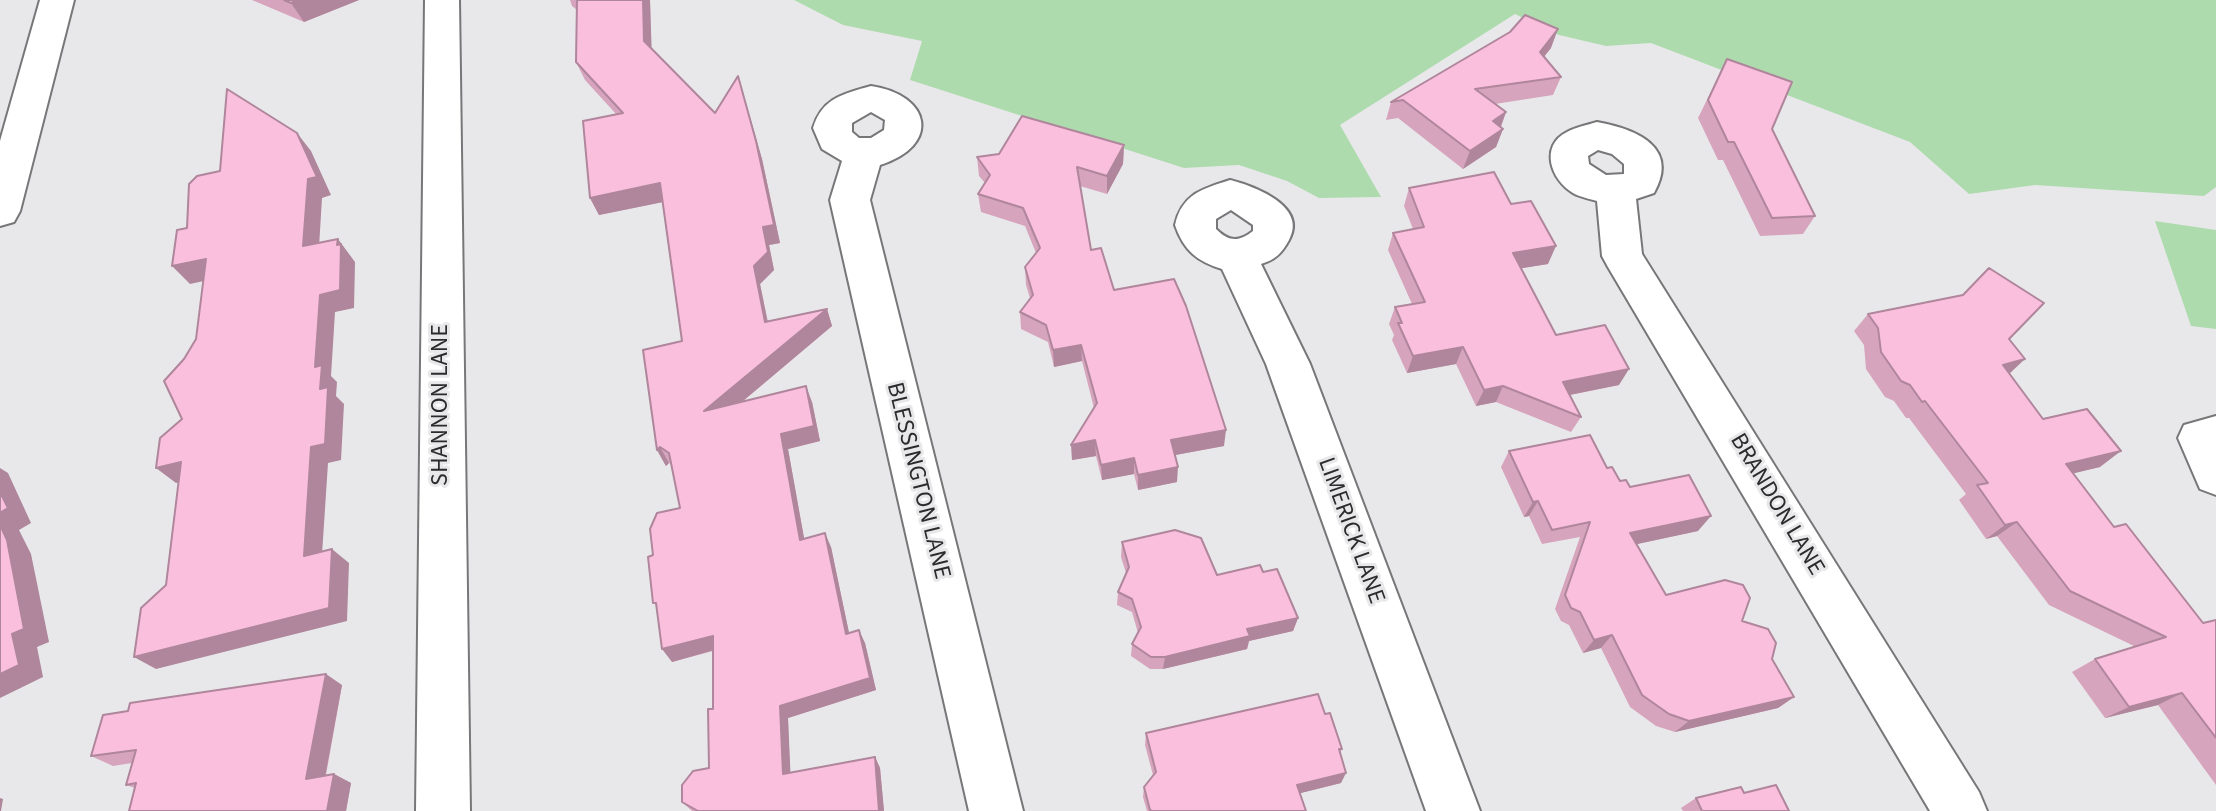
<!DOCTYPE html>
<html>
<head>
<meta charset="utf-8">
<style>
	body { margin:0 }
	canvas { display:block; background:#e8e8ea }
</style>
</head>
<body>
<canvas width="2216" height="811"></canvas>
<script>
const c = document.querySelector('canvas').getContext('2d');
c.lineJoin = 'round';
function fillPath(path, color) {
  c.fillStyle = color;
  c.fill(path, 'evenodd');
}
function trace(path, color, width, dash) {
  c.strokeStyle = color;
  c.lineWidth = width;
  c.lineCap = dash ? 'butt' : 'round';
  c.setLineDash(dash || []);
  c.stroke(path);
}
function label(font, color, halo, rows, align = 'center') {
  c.font = font + ' "Source Sans 3",sans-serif';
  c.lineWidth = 6;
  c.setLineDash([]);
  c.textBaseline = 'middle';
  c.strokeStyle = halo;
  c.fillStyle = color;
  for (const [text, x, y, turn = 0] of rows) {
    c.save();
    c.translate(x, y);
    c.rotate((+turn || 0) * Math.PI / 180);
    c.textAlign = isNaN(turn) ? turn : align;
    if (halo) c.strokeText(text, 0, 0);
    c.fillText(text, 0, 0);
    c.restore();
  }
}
fillPath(new Path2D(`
	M 794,0 L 2216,0 L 2216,187 L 2204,196 L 2035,185 L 1969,194 L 1910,142 L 1651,43 L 1606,46 L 1559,35 L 1515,14 L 1340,125 L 1381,197 L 1319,198 L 1287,181 L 1239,165 L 1184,168 L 910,80 L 922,41 L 843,25 Z
	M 2155,221 L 2216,230 L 2216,329 L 2191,326 Z`), '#aedbae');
const minor = new Path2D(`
	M 40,0 L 74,0 L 20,211 L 14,222 L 0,226 L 0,141 Z
	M 425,0 L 459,0 L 470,811 L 416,811 Z
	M 871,86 C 932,95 941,146 880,165 L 870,200 L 1023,811 L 969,811 L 830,200 L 842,161 L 822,149 L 813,128 C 822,98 843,94 871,86 ZM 871,112 L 885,120 L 884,130 L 871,138 L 859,138 L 852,132 L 852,123 Z
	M 1597,122 C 1636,129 1680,147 1654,193 L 1636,199 L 1642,254 L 1979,792 L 1987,811 L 1930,811 L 1608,267 L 1602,256 L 1597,201 C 1590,199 1580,197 1573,193 C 1551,180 1539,146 1567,132 C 1576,127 1587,125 1597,122 ZM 1598,150 L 1612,154 L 1624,164 L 1624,174 L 1606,175 L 1589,164 L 1588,156 Z
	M 1230,180 C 1254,186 1308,206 1289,240 C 1282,253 1275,260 1261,264 L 1310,364 L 1480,811 L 1426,811 L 1266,364 L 1222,269 C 1197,261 1184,251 1175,225 C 1182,194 1202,189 1230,180 ZM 1231,210 L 1253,225 L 1253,231 C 1239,242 1229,242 1216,229 L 1216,219 Z
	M 2216,416 L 2216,495 L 2200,489 L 2178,438 L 2184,425 Z`);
trace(minor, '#777779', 4);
fillPath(minor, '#fff');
fillPath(new Path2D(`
	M 252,0 L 359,0 L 304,22 Z
	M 570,0 L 650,0 L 651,49 L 715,113 L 738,76 L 762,159 L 780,243 L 769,245 L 774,270 L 760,284 L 768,322 L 827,309 L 832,326 L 742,402 L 812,402 L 820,441 L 788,449 L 804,539 L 831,547 L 849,633 L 865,643 L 876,690 L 788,718 L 790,773 L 875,757 L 880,768 L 884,811 L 692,811 L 682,802 L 709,768 L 713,709 L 713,651 L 672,662 L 653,555 L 680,508 L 671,464 L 669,463 L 666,466 L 657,450 L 682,341 L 663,202 L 599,215 L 590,198 L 616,114 L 585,80 L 576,62 L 577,10 L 572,6 Z
	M 1551,48 L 1544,57 L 1561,77 L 1553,95 L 1495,104 L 1506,112 L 1501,127 L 1503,129 L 1496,147 L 1463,169 L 1398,118 L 1386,120 L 1391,102 Z
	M 1727,59 L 1772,129 L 1815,216 L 1803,234 L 1760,236 L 1723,160 L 1718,160 L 1698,118 Z
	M 1124,145 L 1123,164 L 1107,194 L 1080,186 L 1091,250 L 1114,290 L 1224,446 L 1175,455 L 1177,482 L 1138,490 L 1134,474 L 1102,480 L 1096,456 L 1072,460 L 1094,408 L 1082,361 L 1054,367 L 1048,342 L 1021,329 L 1020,312 L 1030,298 L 1026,285 L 1025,267 L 1036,253 L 1025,226 L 981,212 L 978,194 L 985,183 L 979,176 L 977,157 L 999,154 Z
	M 1409,188 L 1511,204 L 1548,264 L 1521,268 L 1556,335 L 1619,385 L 1570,395 L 1581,417 L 1571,432 L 1496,402 L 1476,406 L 1456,364 L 1407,373 L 1392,340 L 1394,335 L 1389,324 L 1395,307 L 1412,304 L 1388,250 L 1393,233 L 1413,229 L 1404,206 Z
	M 1868,314 L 2009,339 L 2010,374 L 2043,419 L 2100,467 L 2073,473 L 2114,527 L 2203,623 L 2216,620 L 2216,785 L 2158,705 L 2105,718 L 2072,672 L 2095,659 L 2136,647 L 2049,605 L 1997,536 L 1986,539 L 1959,500 L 1966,494 L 1909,418 L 1906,418 L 1894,401 L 1885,397 L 1866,369 L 1864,345 L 1854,331 Z
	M 1509,451 L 1607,468 L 1620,481 L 1698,531 L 1636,544 L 1666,595 L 1742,621 L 1772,659 L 1794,697 L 1778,708 L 1675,732 L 1656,726 L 1630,707 L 1601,648 L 1583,653 L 1569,625 L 1561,621 L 1555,609 L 1580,537 L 1542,544 L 1529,516 L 1524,517 L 1501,467 Z
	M 1122,542 L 1217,575 L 1263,572 L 1298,618 L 1293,631 L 1249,641 L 1247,649 L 1163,669 L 1150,669 L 1131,656 L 1132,644 L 1138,633 L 1132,612 L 1117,605 L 1118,592 L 1126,573 L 1121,557 Z
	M 342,685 L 326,775 L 334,774 L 351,783 L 346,811 L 129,811 L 135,788 L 126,785 L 132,763 L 113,766 L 91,756 Z
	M 1325,714 L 1342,749 L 1340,753 L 1341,783 L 1300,793 L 1306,811 L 1147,811 L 1143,797 L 1144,787 L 1153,775 L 1145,745 L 1146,733 Z
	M 1744,793 L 1789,811 L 1683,811 L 1681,808 L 1696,798 Z`), '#d7a4be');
fillPath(new Path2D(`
	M 298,0 L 359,0 L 304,22 L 291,3 Z
	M 643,0 L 650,0 L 652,60 L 644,41 Z
	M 1558,29 L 1551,48 L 1532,71 L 1540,52 Z
	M 738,76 L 762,159 L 780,243 L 769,245 L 774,270 L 760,284 L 771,339 L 765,322 L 754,266 L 763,227 Z
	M 1506,112 L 1499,131 L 1493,121 Z
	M 1503,129 L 1496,147 L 1463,169 L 1470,151 Z
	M 297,133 L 311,151 L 331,195 L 322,198 L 318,264 L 303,246 Z
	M 1124,145 L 1123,164 L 1107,194 L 1107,176 Z
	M 660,183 L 668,201 L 599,215 L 590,198 Z
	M 338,239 L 355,262 L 354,308 L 335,312 L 331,376 L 337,382 L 336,396 L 344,404 L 341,460 L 328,463 L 321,570 L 304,556 L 311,447 L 320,389 L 315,367 L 320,295 L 337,245 Z
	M 1556,246 L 1548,264 L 1505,271 L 1513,253 Z
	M 206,259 L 222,277 L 190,284 L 172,266 Z
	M 827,309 L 832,326 L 712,427 L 704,411 Z
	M 1081,345 L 1082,361 L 1054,367 L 1053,350 Z
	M 1463,347 L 1456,364 L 1407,373 L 1413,356 Z
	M 2025,359 L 2007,376 L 2003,365 Z
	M 1629,369 L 1619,385 L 1554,398 L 1563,382 Z
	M 806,386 L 812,402 L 820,441 L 788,449 L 807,554 L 800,540 L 781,434 Z
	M 1503,386 L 1496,402 L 1476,406 L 1484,390 Z
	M 1226,430 L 1224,446 L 1170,456 L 1171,440 Z
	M 1095,440 L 1096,456 L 1072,460 L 1071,445 Z
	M 660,447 L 669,463 L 666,466 L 657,450 Z
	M 2121,451 L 2100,467 L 2046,480 L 2066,464 Z
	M 1134,458 L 1134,474 L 1102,480 L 1101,465 Z
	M 181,462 L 200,478 L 176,483 L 156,468 Z
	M 1178,467 L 1177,482 L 1138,490 L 1138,475 Z
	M 0,468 L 8,473 L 31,523 L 19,530 L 31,554 L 49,642 L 37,647 L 43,677 L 0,698 L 0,674 L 12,634 L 0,525 Z
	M 1538,501 L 1529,516 L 1524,517 L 1533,502 Z
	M 1711,516 L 1698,531 L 1619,548 L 1630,533 Z
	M 2017,522 L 1997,536 L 1986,539 L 2005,525 Z
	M 825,533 L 831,547 L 852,647 L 846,634 Z
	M 332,549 L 349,563 L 347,621 L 156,669 L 134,657 Z
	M 1298,618 L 1293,631 L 1249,641 L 1247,649 L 1163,669 L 1165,657 L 1247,629 Z
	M 859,630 L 865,643 L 876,690 L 788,718 L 791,785 L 783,774 L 780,706 Z
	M 1612,635 L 1601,648 L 1583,653 L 1594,640 Z
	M 713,636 L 721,648 L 672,662 L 662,649 Z
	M 326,674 L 342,685 L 323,788 L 306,779 Z
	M 2182,693 L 2158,705 L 2105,718 L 2129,707 Z
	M 1794,697 L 1778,708 L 1675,732 L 1689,721 Z
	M 875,757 L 880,768 L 884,811 L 879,811 Z
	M 1346,773 L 1341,783 L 1293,795 L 1297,785 Z
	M 334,774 L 351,783 L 346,811 L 327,811 Z
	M 0,798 L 3,799 L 1,811 L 0,811 Z`), '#af869b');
const building = new Path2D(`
	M 284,0 L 298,0 L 291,3 Z
	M 577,0 L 643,0 L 644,41 L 715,113 L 738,76 L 756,141 L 774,225 L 763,227 L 768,252 L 754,266 L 765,322 L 827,309 L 704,411 L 806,386 L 814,426 L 781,434 L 800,540 L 825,533 L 846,634 L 859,630 L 870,678 L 780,706 L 783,774 L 875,757 L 879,811 L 698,811 L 682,802 L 682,785 L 693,771 L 709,768 L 708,709 L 713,709 L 713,636 L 662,649 L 656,603 L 653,603 L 648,557 L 653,555 L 650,529 L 657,513 L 680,508 L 669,453 L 660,447 L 657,450 L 643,350 L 682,341 L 660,183 L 590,198 L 583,121 L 623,113 L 576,62 Z
	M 1525,15 L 1558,29 L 1540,52 L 1561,77 L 1475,89 L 1506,112 L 1493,121 L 1503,129 L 1470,151 L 1403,100 L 1391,102 L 1510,32 Z
	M 1727,59 L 1792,82 L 1772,129 L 1815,216 L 1772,218 L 1734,142 L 1728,142 L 1708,100 Z
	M 227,89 L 297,133 L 317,177 L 308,179 L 303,246 L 338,239 L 337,245 L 341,244 L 340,290 L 320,295 L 315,367 L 322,365 L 320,389 L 328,387 L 325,444 L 311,447 L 304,556 L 332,549 L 329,608 L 134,657 L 141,608 L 166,585 L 181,462 L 156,468 L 160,438 L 182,419 L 164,381 L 184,359 L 196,339 L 206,259 L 172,266 L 177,230 L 187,228 L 189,184 L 197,176 L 220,171 Z
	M 1022,116 L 1124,145 L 1107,176 L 1077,167 L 1091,250 L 1101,248 L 1114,290 L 1174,279 L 1186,306 L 1226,430 L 1171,440 L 1178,467 L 1138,475 L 1134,458 L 1101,465 L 1095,440 L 1071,445 L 1097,403 L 1081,345 L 1053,350 L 1046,325 L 1020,312 L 1033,295 L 1025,267 L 1040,248 L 1023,208 L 978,194 L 990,175 L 977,157 L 999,154 Z
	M 1494,172 L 1511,204 L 1531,201 L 1556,246 L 1513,253 L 1556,335 L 1605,325 L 1629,369 L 1563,382 L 1581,417 L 1503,386 L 1484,390 L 1463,347 L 1413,356 L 1398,323 L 1402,323 L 1395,307 L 1425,302 L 1393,233 L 1424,227 L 1409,188 Z
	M 1989,268 L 2044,303 L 2009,339 L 2025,359 L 2003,365 L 2043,419 L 2087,409 L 2121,451 L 2066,464 L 2114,527 L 2126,524 L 2203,623 L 2216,620 L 2216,738 L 2182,693 L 2129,707 L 2095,659 L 2166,637 L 2070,591 L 2017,522 L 2005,525 L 1977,485 L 1988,483 L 1925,401 L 1922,402 L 1910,385 L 1901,381 L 1881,352 L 1878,328 L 1868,314 L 1963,295 Z
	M 1590,435 L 1607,468 L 1612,467 L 1620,481 L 1626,480 L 1630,487 L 1689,475 L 1711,516 L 1630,533 L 1666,595 L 1725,580 L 1743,585 L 1750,598 L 1742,621 L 1768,629 L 1776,643 L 1772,659 L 1794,697 L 1689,721 L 1669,714 L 1642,695 L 1612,635 L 1594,640 L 1580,612 L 1571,608 L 1565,595 L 1590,522 L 1552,530 L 1538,501 L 1533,502 L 1509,451 Z
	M 0,492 L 8,508 L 0,513 Z
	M 0,525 L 7,540 L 24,629 L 12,634 L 19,665 L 0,674 Z
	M 1175,530 L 1201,538 L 1217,575 L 1260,565 L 1263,572 L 1277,569 L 1298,618 L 1247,629 L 1250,636 L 1165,657 L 1151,657 L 1132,644 L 1141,627 L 1132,599 L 1118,592 L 1129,567 L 1122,542 Z
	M 326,674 L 306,779 L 334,774 L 327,811 L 129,811 L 136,783 L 126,785 L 136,750 L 91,756 L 103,715 L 128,711 L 130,703 Z
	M 1318,694 L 1325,714 L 1330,713 L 1342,749 L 1339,749 L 1346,773 L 1297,785 L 1306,811 L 1152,811 L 1150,810 L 1144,787 L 1156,772 L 1146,733 Z
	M 1776,785 L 1789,811 L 1702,811 L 1696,798 L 1741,787 L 1744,793 Z`);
fillPath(building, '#fabfdd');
trace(building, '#af869b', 2);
label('24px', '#2b2b2c', '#e8e8ea', [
	["SHANNON LANE",442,405,-90],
	["BLESSINGTON LANE",917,481,76],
	["BRANDON LANE",1776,505,59],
	["LIMERICK LANE",1350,531,70]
]);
</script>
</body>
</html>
